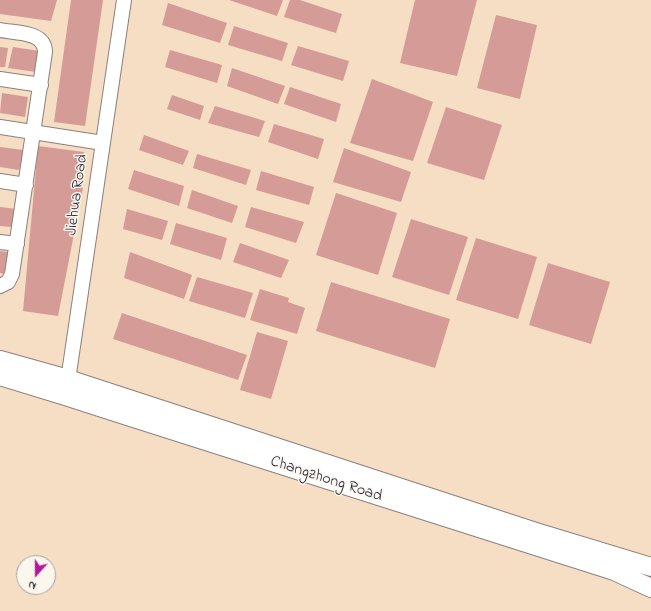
<!DOCTYPE html>
<html>
<head>
<meta charset="utf-8">
<style>
	body { margin:0 }
	#map { position:relative; width:651px; height:611px; overflow:hidden; background:#f5dec3; font-family:"Indie Flower",sans-serif }
	canvas { display:block }
	.north { position:absolute; left:16px; top:555px; width:40px; height:40px; box-sizing:border-box; background:#fbf7ec; border:1px solid #a4a2a5; border-radius:50%; rotate:201deg; font-size:11px; font-weight:700; line-height:16px; text-align:center; color:#22223b }
	.north::after { content:''; display:block; margin:auto; width:14px; height:18px; background:#b5179e; clip-path:polygon(50% 0,100% 100%,50% 72%,0 100%) }
</style>
</head>
<body>
<div id="map">
<canvas width="651" height="611"></canvas>
<div class="north">N</div>
</div>
<script>
const c = document.querySelector('canvas').getContext('2d');
c.lineJoin = 'round';
function fillPath(path, color) {
  c.fillStyle = color;
  c.fill(path, 'evenodd');
}
function trace(path, color, width, dash) {
  c.strokeStyle = color;
  c.lineWidth = width;
  c.lineCap = dash ? 'butt' : 'round';
  c.setLineDash(dash || []);
  c.stroke(path);
}
function label(font, color, halo, rows, align = 'center') {
  c.font = font + ' "Indie Flower",sans-serif';
  c.lineWidth = 3;
  c.setLineDash([]);
  c.textBaseline = 'middle';
  c.strokeStyle = halo;
  c.fillStyle = color;
  for (const [text, x, y, turn = 0] of rows) {
    c.save();
    c.translate(x, y);
    c.rotate((+turn || 0) * Math.PI / 180);
    c.textAlign = isNaN(turn) ? turn : align;
    if (halo) c.strokeText(text, 0, 0);
    c.fillText(text, 0, 0);
    c.restore();
  }
}
fillPath(new Path2D(`
	M 0,0 L 57,0 L 51,21 L 0,14 Z
	M 71,0 L 103,0 L 85,126 L 54,122 Z
	M 229,0 L 283,0 L 277,16 Z
	M 290,0 L 300,0 L 342,14 L 336,33 L 284,17 Z
	M 415,0 L 477,0 L 457,76 L 400,63 Z
	M 168,3 L 227,23 L 220,43 L 162,25 Z
	M 496,15 L 537,25 L 520,99 L 477,88 Z
	M 234,26 L 288,43 L 282,61 L 228,45 Z
	M 298,46 L 349,61 L 343,81 L 291,65 Z
	M 0,47 L 8,48 L 5,67 L 0,67 Z
	M 13,47 L 40,51 L 36,72 L 8,68 Z
	M 170,50 L 222,65 L 217,83 L 165,67 Z
	M 232,68 L 285,86 L 278,104 L 227,86 Z
	M 372,79 L 433,102 L 413,161 L 350,143 Z
	M 290,87 L 341,104 L 336,122 L 284,104 Z
	M 2,93 L 28,97 L 25,117 L 0,113 Z
	M 172,95 L 204,106 L 200,120 L 167,109 Z
	M 215,106 L 265,121 L 259,137 L 208,123 Z
	M 446,107 L 502,125 L 484,180 L 427,163 Z
	M 274,124 L 324,139 L 318,159 L 268,142 Z
	M 144,135 L 189,151 L 183,165 L 139,150 Z
	M 38,146 L 84,152 L 83,188 L 58,316 L 23,311 Z
	M 0,147 L 24,150 L 19,170 L 0,167 Z
	M 344,148 L 411,172 L 401,202 L 333,182 Z
	M 197,154 L 251,170 L 246,185 L 193,168 Z
	M 134,170 L 184,186 L 179,206 L 128,189 Z
	M 261,171 L 314,187 L 309,205 L 256,190 Z
	M 192,190 L 238,206 L 232,223 L 187,208 Z
	M 336,193 L 397,213 L 378,275 L 316,255 Z
	M 0,207 L 17,209 L 12,227 L 0,226 Z
	M 251,207 L 304,222 L 296,243 L 245,227 Z
	M 127,209 L 168,221 L 162,240 L 123,229 Z
	M 411,219 L 468,237 L 449,295 L 392,277 Z
	M 176,223 L 227,238 L 221,260 L 170,244 Z
	M 476,238 L 537,257 L 518,319 L 456,300 Z
	M 240,243 L 289,260 L 281,278 L 233,262 Z
	M 0,251 L 8,252 L 4,274 L 0,273 Z
	M 130,252 L 192,275 L 184,299 L 124,278 Z
	M 548,263 L 610,282 L 591,344 L 529,325 Z
	M 197,277 L 253,293 L 245,318 L 189,301 Z
	M 331,282 L 450,319 L 435,368 L 316,331 Z
	M 260,289 L 289,298 L 288,302 L 305,308 L 297,334 L 250,320 Z
	M 122,313 L 247,355 L 238,380 L 113,339 Z
	M 257,332 L 288,341 L 271,399 L 240,390 Z`), '#d59b97');
const minor = new Path2D(`
	M 0,30 C 15,33 45,31 45,52 L 12,274 L 8,282 L 0,286
	M 0,79 L 41,85
	M 0,127 L 103,143
	M 0,181 L 26,185
	M 0,242 L 17,244
	M 67,387 L 124,0`);
const major = new Path2D(`
	M 0,360 L 68,379 L 536,532 L 651,567
	M 0,376 L 65,396 L 124,415 L 614,571 L 651,588`);
trace(minor, '#8c807f', 16);
trace(major, '#8c807f', 20);
trace(minor, '#fff', 14);
trace(major, '#fff', 18);
label('16px', '#22223b', '#fbf7ec', [
	["Jiehua Road",78,195,-82],
	["Changzhong Road",326,480,18]
]);
</script>
</body>
</html>
